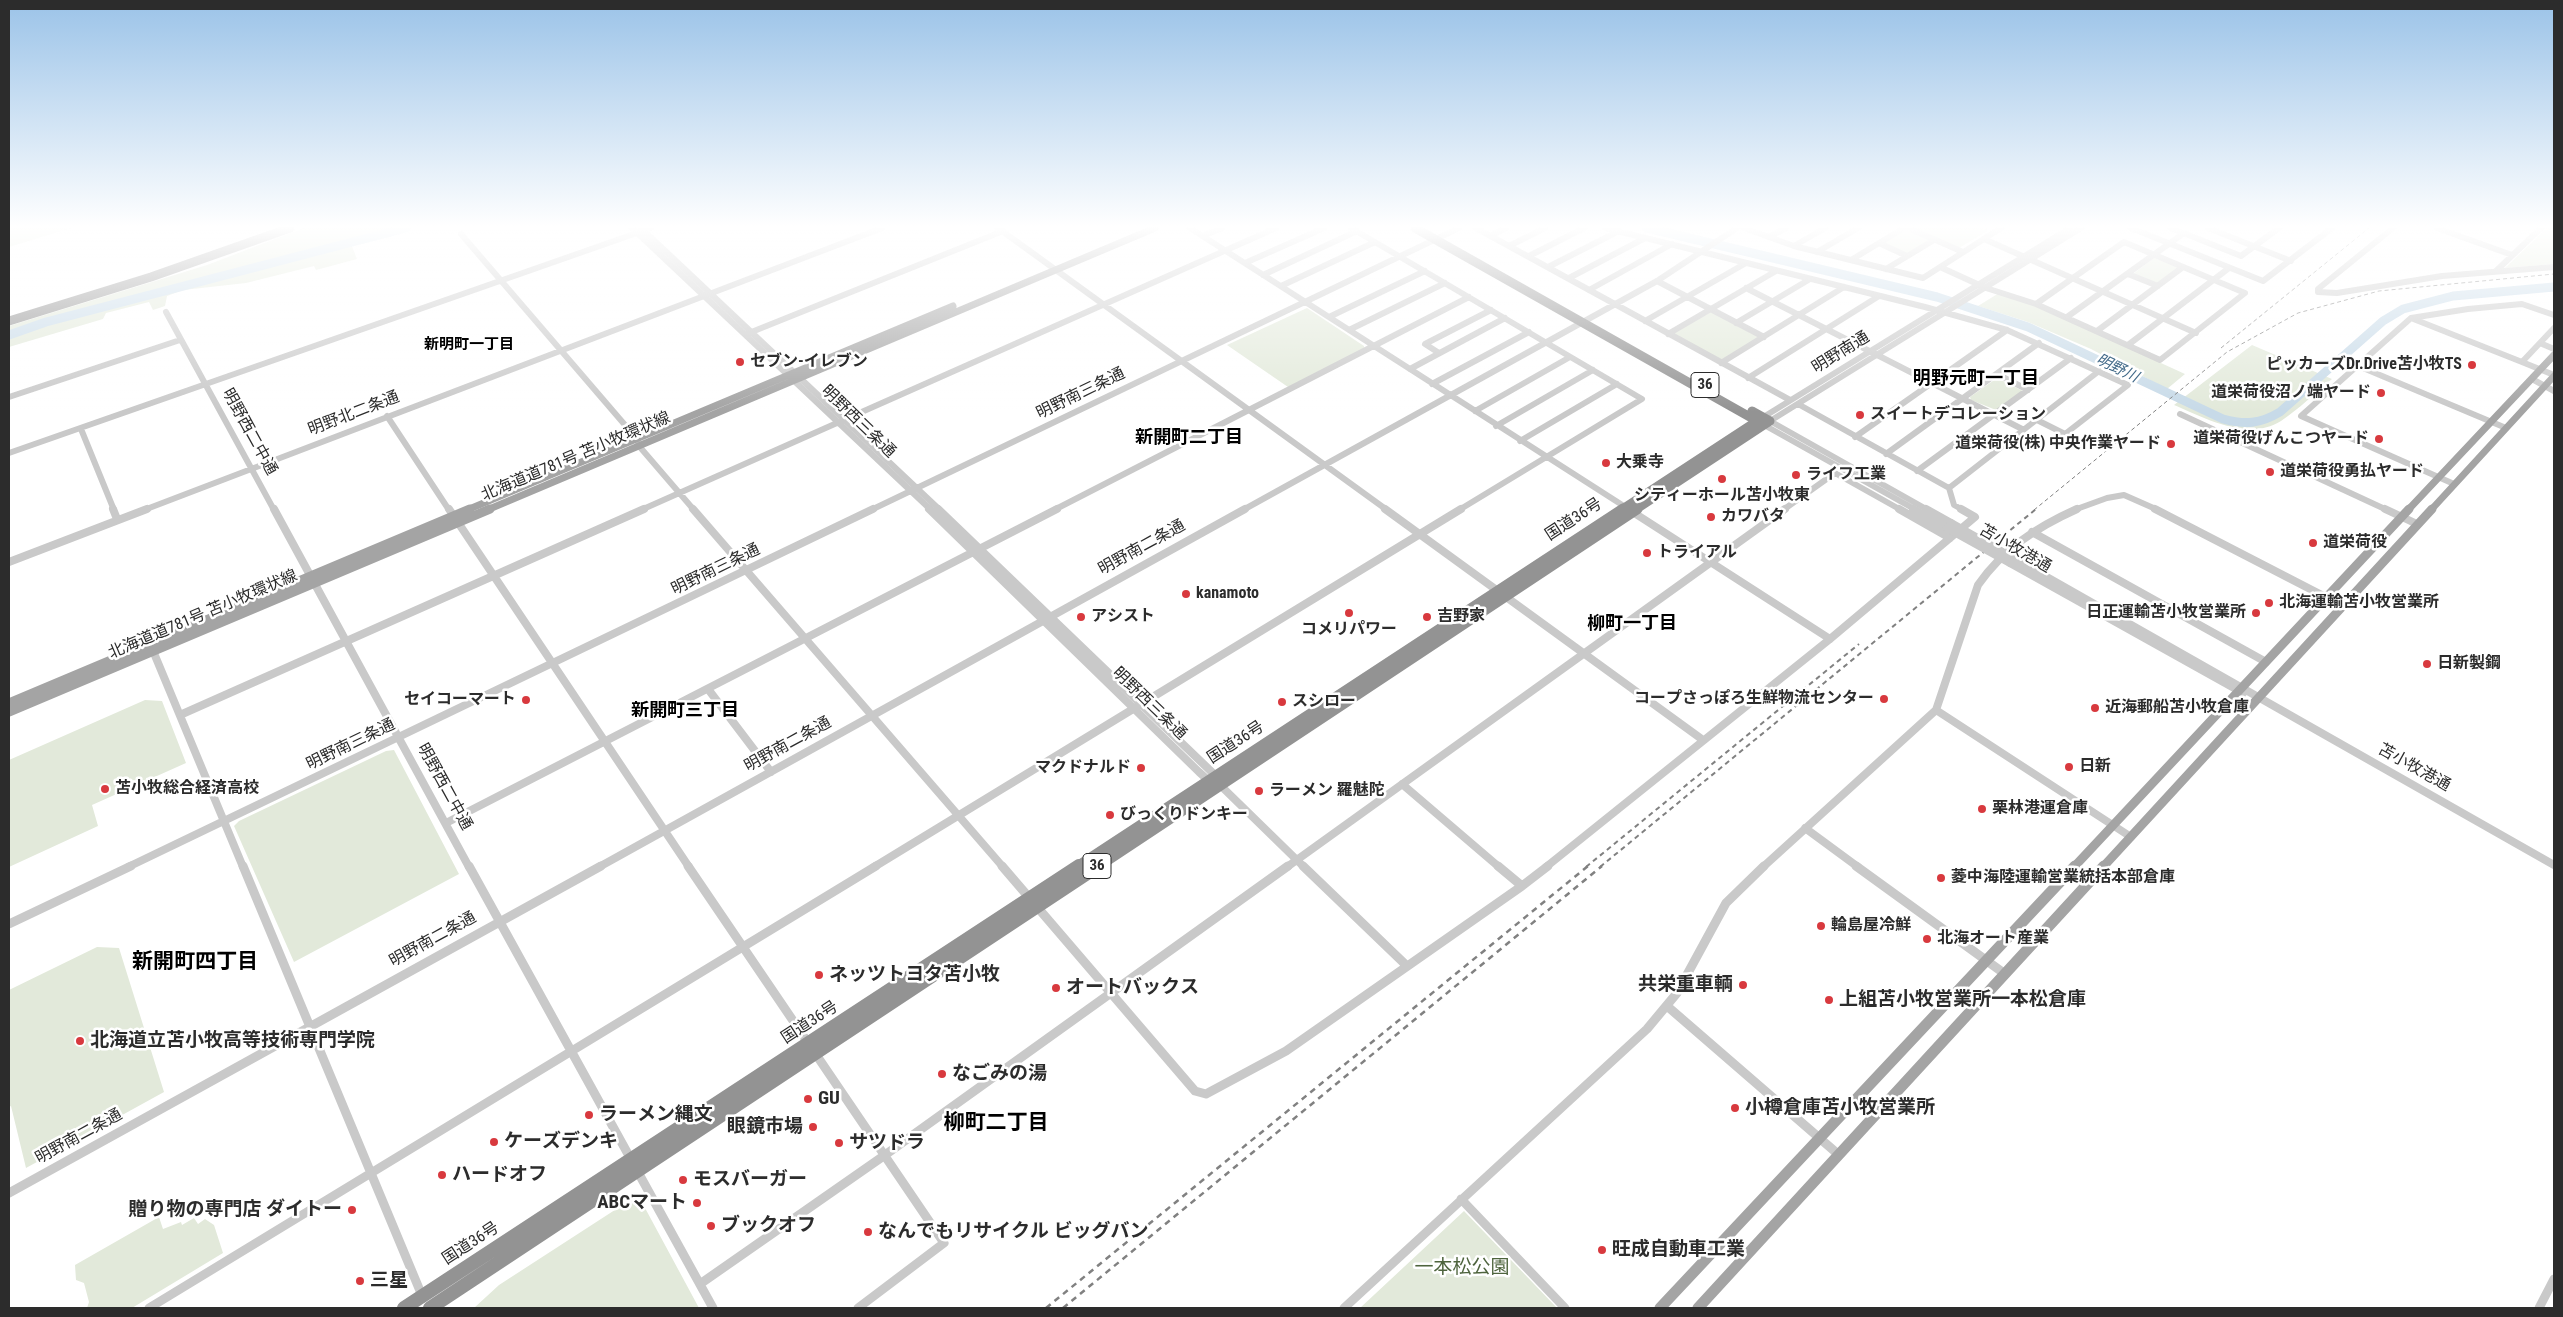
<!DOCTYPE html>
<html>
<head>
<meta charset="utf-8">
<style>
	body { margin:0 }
	#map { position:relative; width:2563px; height:1317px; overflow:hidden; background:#fff; font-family:"Roboto Condensed",sans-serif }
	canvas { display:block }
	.frame { position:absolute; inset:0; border:10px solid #2c2c2c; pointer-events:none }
</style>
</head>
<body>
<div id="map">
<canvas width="2563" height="1317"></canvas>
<div class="frame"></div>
</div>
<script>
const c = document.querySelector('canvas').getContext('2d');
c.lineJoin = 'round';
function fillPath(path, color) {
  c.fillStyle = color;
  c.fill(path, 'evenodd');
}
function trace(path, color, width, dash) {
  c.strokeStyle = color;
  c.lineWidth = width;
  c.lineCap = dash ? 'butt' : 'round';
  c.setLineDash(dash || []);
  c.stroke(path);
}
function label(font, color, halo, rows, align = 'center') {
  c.font = font + ' "Roboto Condensed","Noto Sans JP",sans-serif';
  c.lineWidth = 5;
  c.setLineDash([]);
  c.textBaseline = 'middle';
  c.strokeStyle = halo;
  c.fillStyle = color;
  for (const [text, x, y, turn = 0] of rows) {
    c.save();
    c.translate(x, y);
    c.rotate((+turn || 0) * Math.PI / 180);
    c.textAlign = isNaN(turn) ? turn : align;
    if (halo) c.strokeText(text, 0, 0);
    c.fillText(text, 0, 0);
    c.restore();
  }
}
fillPath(new Path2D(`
	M 9,228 L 71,228 L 9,247 Z
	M 304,228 L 414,228 L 351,244 L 357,259 L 316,270 L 314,266 L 246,283 L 183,290 L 167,296 L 165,306 L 153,310 L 149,302 L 106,313 L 103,319 L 9,347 L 9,326 L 207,265 Z
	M 1914,228 L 1984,228 L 1989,230 L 1959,248 Z
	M 2547,228 L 2554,228 L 2554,264 L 2505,268 Z
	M 1906,229 L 1931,240 L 1907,255 L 1883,244 Z
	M 2154,258 L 2179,267 L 2158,284 L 2133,274 Z
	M 1999,293 L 2036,306 L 2185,374 L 2167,389 L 2091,349 L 2028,322 L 1978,306 Z
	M 1307,308 L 1364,346 L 1364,349 L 1288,387 L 1227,345 Z
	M 1711,312 L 1759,337 L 1721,360 L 1673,333 Z
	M 2252,345 L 2332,379 C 2315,393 2299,409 2281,421 C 2248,442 2205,418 2174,405 Z
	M 1997,378 L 2023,391 L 1996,410 L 1971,400 L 1970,397 Z
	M 145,700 L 162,701 L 186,763 L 92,805 L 98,826 L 9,867 L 9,760 Z
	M 394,750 L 459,874 L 294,962 L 234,826 L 239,821 L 386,751 Z
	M 97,947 L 119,948 L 164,1092 L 26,1168 L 11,1106 L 9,1107 L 9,990 Z
	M 638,1195 L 699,1308 L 474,1308 L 499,1285 Z
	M 1464,1211 L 1557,1308 L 1360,1308 Z
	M 159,1217 L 163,1229 L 181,1222 L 182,1225 L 194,1218 L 198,1224 L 205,1219 L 214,1225 L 223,1253 L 132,1308 L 87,1308 L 89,1302 L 84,1283 L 76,1280 L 75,1265 Z`), '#e2e9da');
trace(new Path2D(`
	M 1647,228 L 1937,297 L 2028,327 L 2223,419 C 2245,425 2260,424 2280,412 L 2383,321 L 2403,309 L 2453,296 L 2554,287
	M 9,335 L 46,322 L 406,228`), '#c7dae8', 9);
trace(new Path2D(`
	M 632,228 L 931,510
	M 641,228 L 940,510
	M 998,228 L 1387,510
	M 1190,228 L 1630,510
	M 1351,228 L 1642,399 L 1459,510
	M 1476,228 L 1790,400
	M 1605,228 L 1925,307 L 2007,330 L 2128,385 L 2065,434 L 2037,420
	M 1744,228 L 1794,246 L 1923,278 L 2001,228
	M 1908,228 L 1963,252
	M 2131,228 L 2263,281 L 2332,228
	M 2171,228 L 2241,256 L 2279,228
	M 2208,228 L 2291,261
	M 2393,228 L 2318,289 L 2318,292 L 2337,293 L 2442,276 L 2554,267
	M 2437,228 L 2512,255
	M 461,234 L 637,439 L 639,446 L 694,510
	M 1202,236 L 1222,228
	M 1490,236 L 1506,228
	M 1769,237 L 1786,228
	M 1984,239 L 2196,333
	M 2124,242 L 2245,293 L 2160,360 L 2036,304 Z
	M 1879,243 L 1907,256
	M 1509,246 L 1545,228
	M 1794,246 L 1825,228
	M 1817,252 L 1858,228
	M 1529,256 L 1584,228
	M 1851,260 L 1904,228
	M 1245,263 L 1324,228
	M 1548,267 L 1619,231
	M 1940,267 L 1986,288 L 2036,304
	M 1886,269 L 1934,240
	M 2496,271 L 2541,228
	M 2128,274 L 2158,286
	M 1263,275 L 1357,231
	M 1569,278 L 1645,238
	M 1657,281 L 1764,337
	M 1281,286 L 1375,242
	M 1746,288 L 2024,430
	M 1589,290 L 1672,244
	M 166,312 L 274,510
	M 1329,317 L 1425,271
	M 2067,317 L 2184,233
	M 2411,318 L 2522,362 L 2554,328
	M 1645,321 L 1746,263
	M 1736,323 L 1810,279
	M 1349,330 L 1445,283
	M 2097,331 L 2183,267
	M 749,333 L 1003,231
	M 1668,334 L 1776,271
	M 2540,343 L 2554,349
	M 2128,345 L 2229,268
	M 1439,353 L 1425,344 L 1491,310
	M 2522,362 L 2554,375
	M 1721,363 L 1844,287
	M 2356,365 L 2506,428
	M 1410,369 L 1505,318
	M 1997,374 L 2028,390
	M 1748,378 L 1879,296
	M 2532,379 L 2554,391
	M 1432,384 L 1529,332
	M 9,397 L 180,340
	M 1798,404 L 1949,488 L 1954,505 L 1963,510
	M 1475,411 L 1570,357
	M 2180,414 L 2387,510
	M 387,416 L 449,510
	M 1496,426 L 1593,370
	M 81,429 L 114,510
	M 1855,437 L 2007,330
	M 1520,441 L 1617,384
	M 9,453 L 651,228
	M 1886,454 L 2039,343
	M 1917,471 L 2071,358
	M 2454,484 L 2301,416 L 2411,318 L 2468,309 L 2522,304 L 2554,315
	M 1949,488 L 2099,371
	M 144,510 L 882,228
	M 641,510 L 1276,228
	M 871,510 L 1459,228
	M 1054,510 L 1469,297
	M 1243,510 L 1657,281 L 1737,228
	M 1783,510 L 1835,473 L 1901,510
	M 1916,510 L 1757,421 L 2070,228
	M 1928,510 L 1770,421 L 2081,228
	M 2074,510 L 2107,498 L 2124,495 L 2158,510`), '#c9c9c9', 6);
trace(new Path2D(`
	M 113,509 L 117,519
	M 274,509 L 469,867
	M 449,509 L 689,867
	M 693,509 L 1003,867
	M 929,509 L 1199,772 L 1209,781 L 1220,785 L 1304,867
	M 938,509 L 1218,778
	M 1385,509 L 1703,740
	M 1628,509 L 1830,639
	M 1899,509 L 1950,538
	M 1913,509 L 1947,528
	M 1926,509 L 1951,523
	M 2155,509 L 2343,606
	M 2385,509 L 2417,524
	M 2032,532 L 2266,662
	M 2015,559 L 2554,865
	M 9,562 L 147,509
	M 2010,563 L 2243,693
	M 151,646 L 243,867
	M 708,689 L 771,772
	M 1936,710 L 2131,837
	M 180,715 L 644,509
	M 1402,784 L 1499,867
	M 446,823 L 1057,509
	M 1805,828 L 1858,867
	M 128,867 L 873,509
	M 599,867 L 1245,509
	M 874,867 L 1461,509
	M 1287,867 L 1785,509
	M 1546,867 L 1830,639 L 1975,517 L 1961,509
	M 1763,867 L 1936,710 L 1978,585 C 2003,549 2037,527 2077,509`), '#c9c9c9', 8);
trace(new Path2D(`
	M 243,866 L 423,1298
	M 469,866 L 713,1308
	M 688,866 L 944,1243 L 858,1308
	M 1002,866 L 1195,1091 L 1206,1094 L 1286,1051 L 1522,886 L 1548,866
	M 1303,866 L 1407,966
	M 1498,866 L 1522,886
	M 1856,866 L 2005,974
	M 9,924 L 131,866
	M 1667,1006 L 1839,1155
	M 9,1193 L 601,866
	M 1461,1199 L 1565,1308
	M 700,1284 L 885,1155 L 1288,866
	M 149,1308 L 876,866
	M 1344,1308 L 1647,1029 L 1677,993 L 1726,903 L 1764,866
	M 2539,1308 L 2554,1279`), '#c9c9c9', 9);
trace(new Path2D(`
	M 467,510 L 953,306
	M 487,510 L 1155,228
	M 2408,510 L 2554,355
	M 2431,510 L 2554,376`), '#a4a4a4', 7);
trace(new Path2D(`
	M 9,703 L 470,509
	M 9,712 L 490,509
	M 2074,867 L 2409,509
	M 2103,867 L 2432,509`), '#a4a4a4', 9);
trace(new Path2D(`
	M 1660,1308 L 2075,866
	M 1698,1308 L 2104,866`), '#a4a4a4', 11);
trace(new Path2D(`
	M 1415,228 L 1757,421 L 1621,510
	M 9,321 L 151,277 L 290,228
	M 1635,510 L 1770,421 L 1752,411`), '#939393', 9);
trace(new Path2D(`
	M 1077,867 L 1623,509
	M 1097,867 L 1637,509`), '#939393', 11);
trace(new Path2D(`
	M 404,1308 L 1079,866
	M 430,1308 L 1098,866`), '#939393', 14);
trace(new Path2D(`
	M 2221,348 L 2369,228
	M 2034,510 L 2227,352 L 2298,313 L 2379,291 L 2554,274`), '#818181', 1, [4, 3]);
trace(new Path2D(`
	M 1586,867 L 1859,644
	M 1600,867 L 2036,509`), '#818181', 2, [5, 4]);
trace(new Path2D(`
	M 1046,1308 L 1588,866
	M 1063,1308 L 1602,866`), '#818181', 2.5, [6, 5]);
trace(new Path2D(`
	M 1951,523 L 2015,559
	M 1947,528 L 2010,563`), '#c9c9c9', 8);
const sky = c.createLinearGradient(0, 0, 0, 412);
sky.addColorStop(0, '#9bc3e8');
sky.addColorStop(0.55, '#fff');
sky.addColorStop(1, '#ffffff00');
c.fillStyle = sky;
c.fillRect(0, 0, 2563, 412);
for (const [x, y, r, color] of [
	[740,362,5,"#d8393e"],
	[2472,365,5,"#d8393e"],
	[2381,393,5,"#d8393e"],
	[1860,415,5,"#d8393e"],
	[2379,439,5,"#d8393e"],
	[2171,444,5,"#d8393e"],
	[1606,463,5,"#d8393e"],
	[2270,472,5,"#d8393e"],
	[1796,475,5,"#d8393e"],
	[1722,479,5,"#d8393e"],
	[1711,517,5,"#d8393e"],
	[2313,543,5,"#d8393e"],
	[1647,553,5,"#d8393e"],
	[1186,594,5,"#d8393e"],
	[2269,603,5,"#d8393e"],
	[1349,613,5,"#d8393e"],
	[2256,613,5,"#d8393e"],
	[1081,617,5,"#d8393e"],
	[1427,617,5,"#d8393e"],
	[2427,664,5,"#d8393e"],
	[1884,699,5,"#d8393e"],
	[526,700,5,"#d8393e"],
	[1282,702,5,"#d8393e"],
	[2095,708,5,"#d8393e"],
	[2069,767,5,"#d8393e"],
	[1141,768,5,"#d8393e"],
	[105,789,5,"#d8393e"],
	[1259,791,5,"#d8393e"],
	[1982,809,5,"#d8393e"],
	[1110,815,5,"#d8393e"],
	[1941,878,5,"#d8393e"],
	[1821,926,5,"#d8393e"],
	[1927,939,5,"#d8393e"],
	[819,975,5,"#d8393e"],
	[1743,985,5,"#d8393e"],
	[1056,988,5,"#d8393e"],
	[1829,1000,5,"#d8393e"],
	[80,1041,5,"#d8393e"],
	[942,1074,5,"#d8393e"],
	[808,1099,5,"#d8393e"],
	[1735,1108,5,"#d8393e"],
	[589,1115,5,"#d8393e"],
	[813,1127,5,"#d8393e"],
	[494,1142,5,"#d8393e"],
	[839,1143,5,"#d8393e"],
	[442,1175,5,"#d8393e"],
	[683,1180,5,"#d8393e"],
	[697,1203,5,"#d8393e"],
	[352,1210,5,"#d8393e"],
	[711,1226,5,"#d8393e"],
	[868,1232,5,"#d8393e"],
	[1602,1250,5,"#d8393e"],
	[360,1281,5,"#d8393e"]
]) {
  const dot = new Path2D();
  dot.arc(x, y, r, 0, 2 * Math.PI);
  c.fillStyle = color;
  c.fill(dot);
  trace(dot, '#fff', 2);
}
label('bold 15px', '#000', '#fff', [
	["新明町一丁目",469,345]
]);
label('italic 15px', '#416988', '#fff', [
	["明野川",2117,369,26]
]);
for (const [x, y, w] of [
	[1705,385,28],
	[1097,866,28]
]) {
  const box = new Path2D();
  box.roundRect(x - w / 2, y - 12.5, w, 25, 4);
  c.fillStyle = '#fff';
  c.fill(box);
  trace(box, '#2c2c2c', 1);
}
label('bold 15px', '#2c2c2c', null, [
	["36",1705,385],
	["36",1097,866]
]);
label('16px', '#2c2c2c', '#fff', [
	["明野南通",1841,353,-32],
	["明野南三条通",1081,394,-26],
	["明野北二条通",354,414,-21],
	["明野西三条通",858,422,44],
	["明野西二中通",249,432,61],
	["北海道道781号 苫小牧環状線",576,457,-23],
	["国道36号",1574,520,-33],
	["明野南二条通",1142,548,-29],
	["苫小牧港通",2015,549,30],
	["明野南三条通",716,570,-26],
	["北海道道781号 苫小牧環状線",203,615,-23],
	["明野西三条通",1149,704,44],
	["国道36号",1236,743,-33],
	["明野南三条通",351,745,-26],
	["明野南二条通",788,745,-29],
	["苫小牧港通",2414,768,29],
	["明野西二中通",444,787,61],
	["明野南二条通",433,940,-29],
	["国道36号",810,1023,-33],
	["明野南二条通",79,1137,-29],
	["国道36号",471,1244,-33]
]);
label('bold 16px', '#2c2c2c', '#fff', [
	["セブン-イレブン",750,362],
	["ピッカーズDr.Drive苫小牧TS",2462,365,"right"],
	["道栄荷役沼ノ端ヤード",2371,393,"right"],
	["スイートデコレーション",1870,415],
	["道栄荷役げんこつヤード",2369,439,"right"],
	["道栄荷役(株) 中央作業ヤード",2161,444,"right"],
	["大乗寺",1616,463],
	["道栄荷役勇払ヤード",2280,472],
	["ライフ工業",1806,475],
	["シティーホール苫小牧東",1722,496,"center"],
	["カワバタ",1721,517],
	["道栄荷役",2323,543],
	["トライアル",1657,553],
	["kanamoto",1196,594],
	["北海運輸苫小牧営業所",2279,603],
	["日正運輸苫小牧営業所",2246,613,"right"],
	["アシスト",1091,617],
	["吉野家",1437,617],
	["コメリパワー",1349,630,"center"],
	["日新製鋼",2437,664],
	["コープさっぽろ生鮮物流センター",1874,699,"right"],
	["セイコーマート",516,700,"right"],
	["スシロー",1292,702],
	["近海郵船苫小牧倉庫",2105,708],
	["日新",2079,767],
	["マクドナルド",1131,768,"right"],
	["苫小牧総合経済高校",115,789],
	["ラーメン 羅魅陀",1269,791],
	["栗林港運倉庫",1992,809],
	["びっくりドンキー",1120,815],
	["菱中海陸運輸営業統括本部倉庫",1951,878],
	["輪島屋冷鮮",1831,926],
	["北海オート産業",1937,939]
], 'left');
label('bold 18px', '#000', '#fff', [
	["明野元町一丁目",1976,379],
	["新開町二丁目",1189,438],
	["柳町一丁目",1632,624],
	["新開町三丁目",685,711]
]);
label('bold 19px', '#2c2c2c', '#fff', [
	["ネッツトヨタ苫小牧",829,975],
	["共栄重車輌",1733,985,"right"],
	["オートバックス",1066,988],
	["上組苫小牧営業所一本松倉庫",1839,1000],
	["北海道立苫小牧高等技術専門学院",90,1041],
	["なごみの湯",952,1074],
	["GU",818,1099],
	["小樽倉庫苫小牧営業所",1745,1108],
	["ラーメン縄文",599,1115],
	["眼鏡市場",803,1127,"right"],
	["ケーズデンキ",504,1142],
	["サツドラ",849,1143],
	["ハードオフ",452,1175],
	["モスバーガー",693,1180],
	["ABCマート",687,1203,"right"],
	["贈り物の専門店 ダイトー",342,1210,"right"],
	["ブックオフ",721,1226],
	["なんでもリサイクル ビッグバン",878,1232],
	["旺成自動車工業",1612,1250],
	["三星",370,1281]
], 'left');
label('19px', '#4e643d', '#fff', [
	["一本松公園",1462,1268]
]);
label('bold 21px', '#000', '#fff', [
	["新開町四丁目",195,963],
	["柳町二丁目",996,1124]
]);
</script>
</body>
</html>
